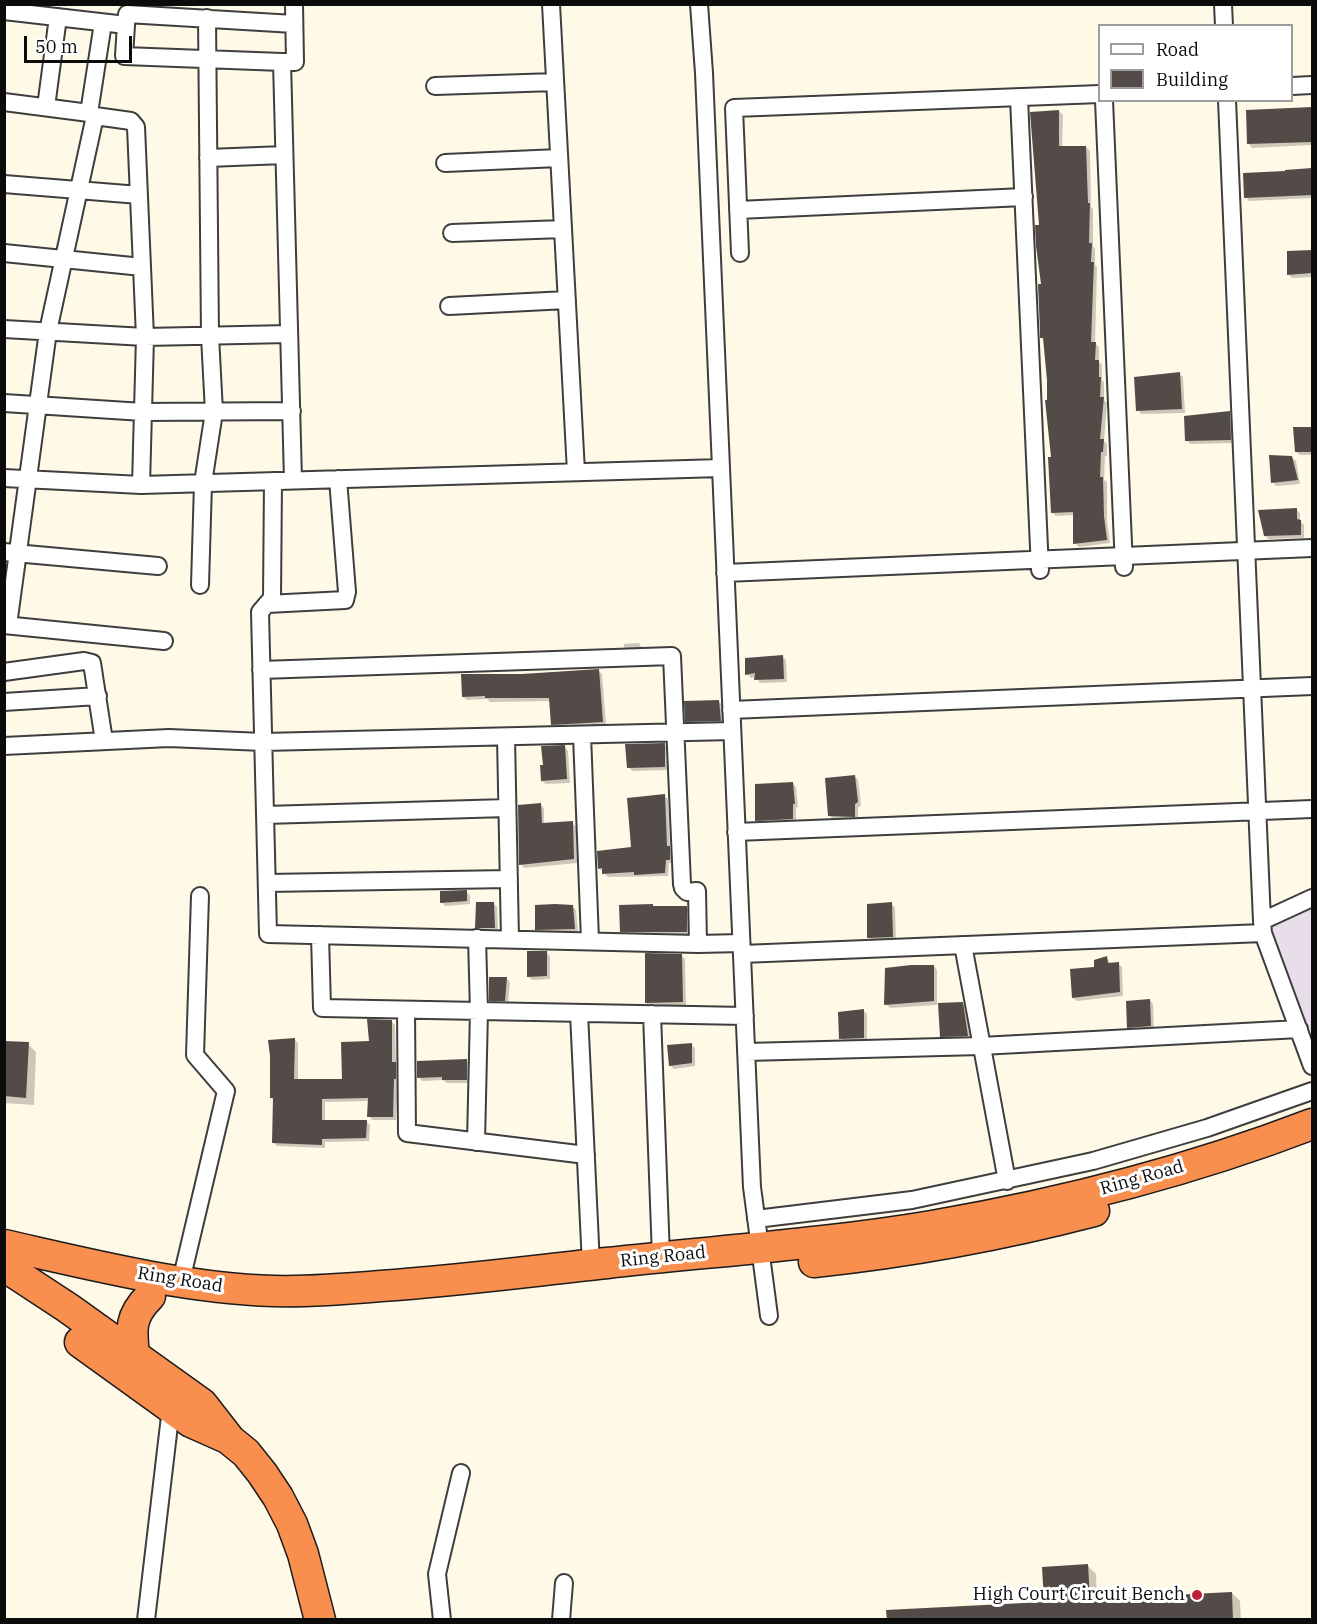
<!DOCTYPE html>
<html>
<head>
<meta charset="utf-8">
<style>
	body { margin:0 }
	#map { position:relative; width:1317px; height:1624px; overflow:hidden; background:#fff9e8; font-family:"IBM Plex Serif",serif }
	canvas { display:block }
	.frame { position:absolute; inset:0; border:6px solid #0b0b0b; pointer-events:none }
	.legend { position:absolute; left:1098px; top:24px; width:195px; height:78px; box-sizing:border-box; background:#fff; border:2px solid #9d9d9d; margin:0; padding:8px 10px; list-style:none; font-size:18px; color:#0b0b0b }
	.legend li { display:flex; align-items:center; gap:12px; height:30px }
	.legend b { width:30px; border:2px solid #9d9d9d }
	.scale { position:absolute; left:24px; top:36px; width:108px; height:27px; box-sizing:border-box; border:3px solid #0b0b0b; border-top:0; padding-left:8px; font-size:18px; line-height:21px; white-space:nowrap; color:#0b0b0b; -webkit-text-stroke:4px #fff; paint-order:stroke }
</style>
</head>
<body>
<div id="map">
<canvas width="1317" height="1624"></canvas>
<div class="frame"></div>
<ul class="legend">
<li><b style="height:8px;background:#fff"></b>Road</li>
<li><b style="height:16px;background:#534b47"></b>Building</li>
</ul>
<div class="scale">50 m</div>
</div>
<script>
const c = document.querySelector('canvas').getContext('2d');
c.lineJoin = 'round';
function fillPath(path, color) {
  c.fillStyle = color;
  c.fill(path, 'evenodd');
}
function trace(path, color, width, dash) {
  c.strokeStyle = color;
  c.lineWidth = width;
  c.lineCap = dash ? 'butt' : 'round';
  c.setLineDash(dash || []);
  c.stroke(path);
}
function label(font, color, halo, rows, align = 'center') {
  c.font = font + ' "IBM Plex Serif",serif';
  c.lineWidth = 6;
  c.setLineDash([]);
  c.textBaseline = 'middle';
  c.strokeStyle = halo;
  c.fillStyle = color;
  for (const [text, x, y, turn = 0] of rows) {
    c.save();
    c.translate(x, y);
    c.rotate((+turn || 0) * Math.PI / 180);
    c.textAlign = isNaN(turn) ? turn : align;
    if (halo) c.strokeText(text, 0, 0);
    c.fillText(text, 0, 0);
    c.restore();
  }
}
fillPath(new Path2D(`
	M 1312,898 L 1312,1066 L 1262,921 Z`), '#e8deea');
fillPath(new Path2D(`
	M 1312,109 L 1312,145 L 1252,148 L 1249,144 L 1248,112 Z
	M 1059,111 L 1063,115 L 1062,147 L 1086,147 L 1090,151 L 1091,207 L 1093,209 L 1093,246 L 1095,249 L 1095,265 L 1097,267 L 1095,343 L 1099,347 L 1099,362 L 1102,365 L 1102,380 L 1104,382 L 1104,400 L 1107,403 L 1104,441 L 1107,444 L 1107,456 L 1105,456 L 1104,480 L 1107,482 L 1107,521 L 1110,543 L 1079,547 L 1075,543 L 1075,515 L 1056,516 L 1052,512 L 1053,459 L 1044,340 L 1042,338 L 1043,285 L 1040,227 Z
	M 1312,169 L 1312,198 L 1249,201 L 1246,197 L 1287,171 Z
	M 1312,252 L 1312,277 L 1292,278 L 1288,274 L 1288,253 Z
	M 1179,374 L 1183,377 L 1185,413 L 1141,414 L 1138,410 Z
	M 1229,412 L 1233,416 L 1234,443 L 1190,444 L 1187,440 Z
	M 1312,428 L 1312,455 L 1300,455 L 1296,452 L 1295,429 Z
	M 1292,458 L 1296,461 L 1300,484 L 1276,486 L 1273,482 Z
	M 1296,510 L 1300,513 L 1300,521 L 1304,525 L 1304,538 L 1269,539 L 1265,536 Z
	M 639,643 L 643,650 L 628,650 L 624,647 L 624,644 Z
	M 782,656 L 786,660 L 787,682 L 760,683 L 756,677 L 751,678 L 747,674 Z
	M 598,671 L 602,674 L 606,725 L 556,728 L 553,724 L 551,701 L 490,702 L 487,699 L 467,700 L 463,697 L 522,675 Z
	M 719,702 L 723,705 L 724,724 L 691,725 L 687,721 Z
	M 665,745 L 668,748 L 668,770 L 632,771 L 629,767 Z
	M 565,747 L 568,751 L 570,783 L 546,784 L 542,781 Z
	M 854,776 L 858,780 L 861,805 L 858,808 L 858,820 L 833,819 L 830,816 Z
	M 792,783 L 796,787 L 798,807 L 796,807 L 796,822 L 761,824 L 757,820 Z
	M 664,796 L 668,799 L 670,848 L 673,851 L 673,863 L 669,863 L 668,876 L 608,877 L 599,868 L 633,848 Z
	M 540,805 L 544,808 L 544,824 L 572,823 L 576,827 L 577,863 L 524,868 L 521,864 Z
	M 466,892 L 470,895 L 470,904 L 445,906 L 442,902 Z
	M 493,903 L 497,907 L 498,931 L 480,931 L 476,927 Z
	M 891,904 L 895,907 L 896,941 L 873,941 L 869,938 Z
	M 572,906 L 576,910 L 578,933 L 540,933 L 536,929 Z
	M 686,907 L 690,911 L 690,935 L 625,935 L 621,931 Z
	M 546,952 L 550,956 L 550,979 L 532,980 L 528,976 Z
	M 681,956 L 685,959 L 686,1005 L 650,1006 L 646,1003 Z
	M 1107,958 L 1111,965 L 1118,964 L 1122,967 L 1123,996 L 1077,1001 L 1073,998 Z
	M 934,966 L 937,970 L 937,1005 L 890,1008 L 886,1004 Z
	M 506,978 L 510,982 L 508,1004 L 494,1004 L 491,1000 Z
	M 1150,1000 L 1153,1004 L 1154,1030 L 1132,1031 L 1129,1027 Z
	M 962,1004 L 966,1008 L 971,1039 L 945,1040 L 941,1036 Z
	M 863,1010 L 867,1014 L 867,1042 L 844,1042 L 841,1038 Z
	M 391,1021 L 395,1025 L 396,1063 L 399,1067 L 396,1120 L 372,1120 L 369,1116 L 369,1101 L 325,1102 L 325,1122 L 366,1121 L 370,1125 L 369,1141 L 325,1142 L 325,1148 L 277,1146 L 273,1142 L 274,1100 L 271,1098 L 294,1039 L 298,1043 L 298,1081 L 344,1080 L 370,1042 Z
	M 4,1042 L 28,1044 L 36,1052 L 34,1105 L 4,1103 Z
	M 692,1045 L 695,1048 L 695,1066 L 674,1069 L 670,1065 Z
	M 467,1061 L 470,1064 L 470,1083 L 447,1083 L 443,1080 L 422,1081 L 419,1077 Z
	M 1088,1566 L 1096,1574 L 1097,1600 L 1232,1593 L 1240,1601 L 1241,1620 L 903,1620 L 1046,1604 Z`), '#0003');
fillPath(new Path2D(`
	M 1312,107 L 1312,142 L 1247,144 L 1246,110 Z
	M 1059,110 L 1059,146 L 1086,146 L 1088,203 L 1090,203 L 1089,243 L 1092,243 L 1091,262 L 1094,262 L 1091,342 L 1096,342 L 1095,360 L 1099,360 L 1099,377 L 1101,377 L 1100,397 L 1104,397 L 1100,439 L 1104,439 L 1103,452 L 1101,452 L 1100,477 L 1103,477 L 1104,516 L 1107,540 L 1073,544 L 1073,512 L 1051,513 L 1048,457 L 1051,457 L 1045,400 L 1047,400 L 1047,380 L 1043,338 L 1040,338 L 1040,331 L 1038,284 L 1041,284 L 1036,246 L 1035,225 L 1039,225 L 1030,112 Z
	M 1312,168 L 1312,195 L 1244,198 L 1243,173 L 1285,171 L 1285,170 Z
	M 1312,250 L 1312,273 L 1287,275 L 1287,251 Z
	M 1180,372 L 1182,409 L 1136,411 L 1134,377 Z
	M 1230,411 L 1231,440 L 1185,441 L 1184,416 Z
	M 1293,427 L 1312,427 L 1312,452 L 1295,452 Z
	M 1269,455 L 1292,456 L 1298,480 L 1271,483 Z
	M 1297,508 L 1297,519 L 1301,520 L 1301,535 L 1264,536 L 1258,510 Z
	M 783,655 L 784,679 L 754,680 L 755,673 L 745,675 L 745,658 Z
	M 599,669 L 603,722 L 551,725 L 549,698 L 485,698 L 485,696 L 462,697 L 461,674 L 522,674 Z
	M 719,700 L 721,721 L 685,722 L 684,701 Z
	M 665,743 L 665,767 L 627,768 L 625,744 Z
	M 565,745 L 567,779 L 541,781 L 540,765 L 543,765 L 541,746 Z
	M 855,775 L 858,802 L 855,804 L 855,817 L 828,816 L 825,778 Z
	M 793,782 L 795,804 L 793,804 L 793,819 L 755,821 L 755,784 Z
	M 665,794 L 667,846 L 670,846 L 670,860 L 666,860 L 665,873 L 634,875 L 634,872 L 602,874 L 602,868 L 598,869 L 597,851 L 631,847 L 627,798 Z
	M 541,803 L 542,823 L 573,821 L 574,859 L 519,865 L 518,805 Z
	M 467,890 L 467,901 L 440,903 L 440,891 Z
	M 476,902 L 494,902 L 495,928 L 475,928 Z
	M 892,902 L 893,937 L 867,938 L 867,904 Z
	M 555,904 L 573,905 L 575,929 L 535,930 L 535,905 Z
	M 653,904 L 653,906 L 687,906 L 687,932 L 620,932 L 619,905 Z
	M 527,951 L 547,951 L 547,976 L 527,977 Z
	M 645,953 L 682,954 L 683,1002 L 645,1003 Z
	M 1107,956 L 1108,963 L 1119,962 L 1120,992 L 1072,998 L 1070,969 L 1094,967 L 1094,960 Z
	M 911,965 L 934,965 L 934,1001 L 884,1005 L 885,968 Z
	M 489,977 L 507,977 L 505,1001 L 489,1001 Z
	M 1150,999 L 1151,1026 L 1127,1028 L 1126,1001 Z
	M 963,1002 L 968,1036 L 940,1037 L 938,1003 Z
	M 864,1009 L 864,1038 L 839,1039 L 838,1012 Z
	M 367,1019 L 392,1020 L 392,1062 L 396,1062 L 396,1079 L 394,1079 L 393,1117 L 367,1117 L 368,1098 L 322,1099 L 322,1120 L 367,1120 L 366,1138 L 322,1139 L 322,1145 L 272,1143 L 273,1098 L 270,1098 L 270,1056 L 268,1040 L 295,1038 L 294,1079 L 342,1079 L 341,1042 L 369,1041 Z
	M 4,1041 L 29,1042 L 26,1098 L 4,1096 Z
	M 692,1043 L 692,1063 L 669,1066 L 667,1045 Z
	M 467,1059 L 467,1080 L 442,1080 L 442,1077 L 417,1078 L 417,1061 Z
	M 1088,1564 L 1090,1599 L 1232,1592 L 1233,1620 L 887,1620 L 886,1610 L 1044,1602 L 1042,1567 Z`), '#534b47');
const street = new Path2D(`
	M 551,4 L 576,472
	M 699,4 L 704,73 L 752,1187 L 769,1316
	M 1223,4 L 1224,26
	M 4,11 L 126,25 L 127,14 L 294,24
	M 126,25 L 124,56 L 282,62
	M 435,86 L 555,82
	M 1292,86 L 1312,85
	M 1019,98 L 1040,570
	M 1104,100 L 1124,567
	M 1227,100 L 1262,921 L 1263,933 L 1312,1066
	M 4,102 L 89,113 L 95,116 L 48,331 L 8,625
	M 46,107 L 58,17
	M 89,113 L 103,23
	M 95,116 L 131,121 L 136,127 L 145,337 L 289,334
	M 208,158 L 284,155
	M 445,163 L 559,158
	M 4,184 L 139,195
	M 738,210 L 1024,197
	M 452,233 L 563,229
	M 4,253 L 142,267
	M 740,253 L 734,108 L 1100,94
	M 449,306 L 567,300
	M 4,329 L 145,337 L 141,485 L 721,468
	M 4,403 L 143,412 L 292,411
	M 4,478 L 141,485
	M 293,480 L 282,62 L 295,62 L 294,4
	M 273,481 L 272,598 L 260,612 L 268,934 L 698,944 L 741,943
	M 4,552 L 158,566
	M 725,573 L 1312,548
	M 200,585 L 203,483 L 214,412 L 210,336 L 207,18
	M 267,604 L 345,600 L 347,592 L 338,479
	M 4,625 L 164,641
	M 261,670 L 672,656 L 682,884 L 683,888 L 687,892 L 697,891 L 698,944
	M 4,672 L 84,661 L 92,663 L 104,741
	M 4,702 L 98,696
	M 731,710 L 1312,686
	M 582,735 L 590,940
	M 506,737 L 510,939
	M 4,746 L 169,738 L 263,742 L 732,731
	M 265,815 L 507,808
	M 736,832 L 1312,809
	M 267,883 L 509,879
	M 1262,921 L 1312,898
	M 320,935 L 322,1008 L 745,1016
	M 963,945 L 1007,1181
	M 742,954 L 1263,933
	M 406,1010 L 407,1133 L 586,1155
	M 579,1013 L 591,1265
	M 652,1014 L 661,1257
	M 746,1052 L 981,1046 L 1299,1029
	M 476,1142 L 479,1011 L 477,938
	M 756,1219 L 912,1200 L 1093,1161 L 1207,1128 L 1312,1091
	M 181,1281 L 226,1091 L 195,1055 L 200,896
	M 146,1620 L 171,1408
	M 442,1620 L 437,1574 L 461,1473
	M 561,1620 L 564,1583`);
const highway = new Path2D(`
	M 4,1245 C 93,1265 183,1288 274,1291 C 310,1292 346,1289 381,1286 C 456,1281 532,1271 607,1263 C 715,1251 825,1244 932,1226 C 1060,1204 1192,1170 1312,1124
	M 814,1262 C 909,1252 1002,1235 1094,1211
	M 4,1266 L 68,1308 L 202,1404 L 230,1440 L 246,1453 L 262,1473 L 278,1497 L 292,1524 L 303,1554 L 320,1620
	M 80,1342 L 191,1422 L 227,1438
	M 134,1355 C 131,1328 130,1316 150,1296`);
trace(street, '#3e3e3e', 20);
trace(highway, '#1c1c1c', 33);
trace(street, '#fff', 16);
trace(highway, '#f88f4e', 30);
for (const [x, y, r, color] of [
	[1197,1595,6,"#bc2133"]
]) {
  const dot = new Path2D();
  dot.arc(x, y, r, 0, 2 * Math.PI);
  c.fillStyle = color;
  c.fill(dot);
  trace(dot, '#fff', 2);
}
label('18px', '#0b0b0b', '#fff', [
	["Ring Road",1142,1178,-16],
	["Ring Road",663,1257,-6],
	["Ring Road",180,1280,9]
]);
label('18px', '#0b0b0b', '#fff', [
	["High Court Circuit Bench",1185,1595]
], 'right');
</script>
</body>
</html>
